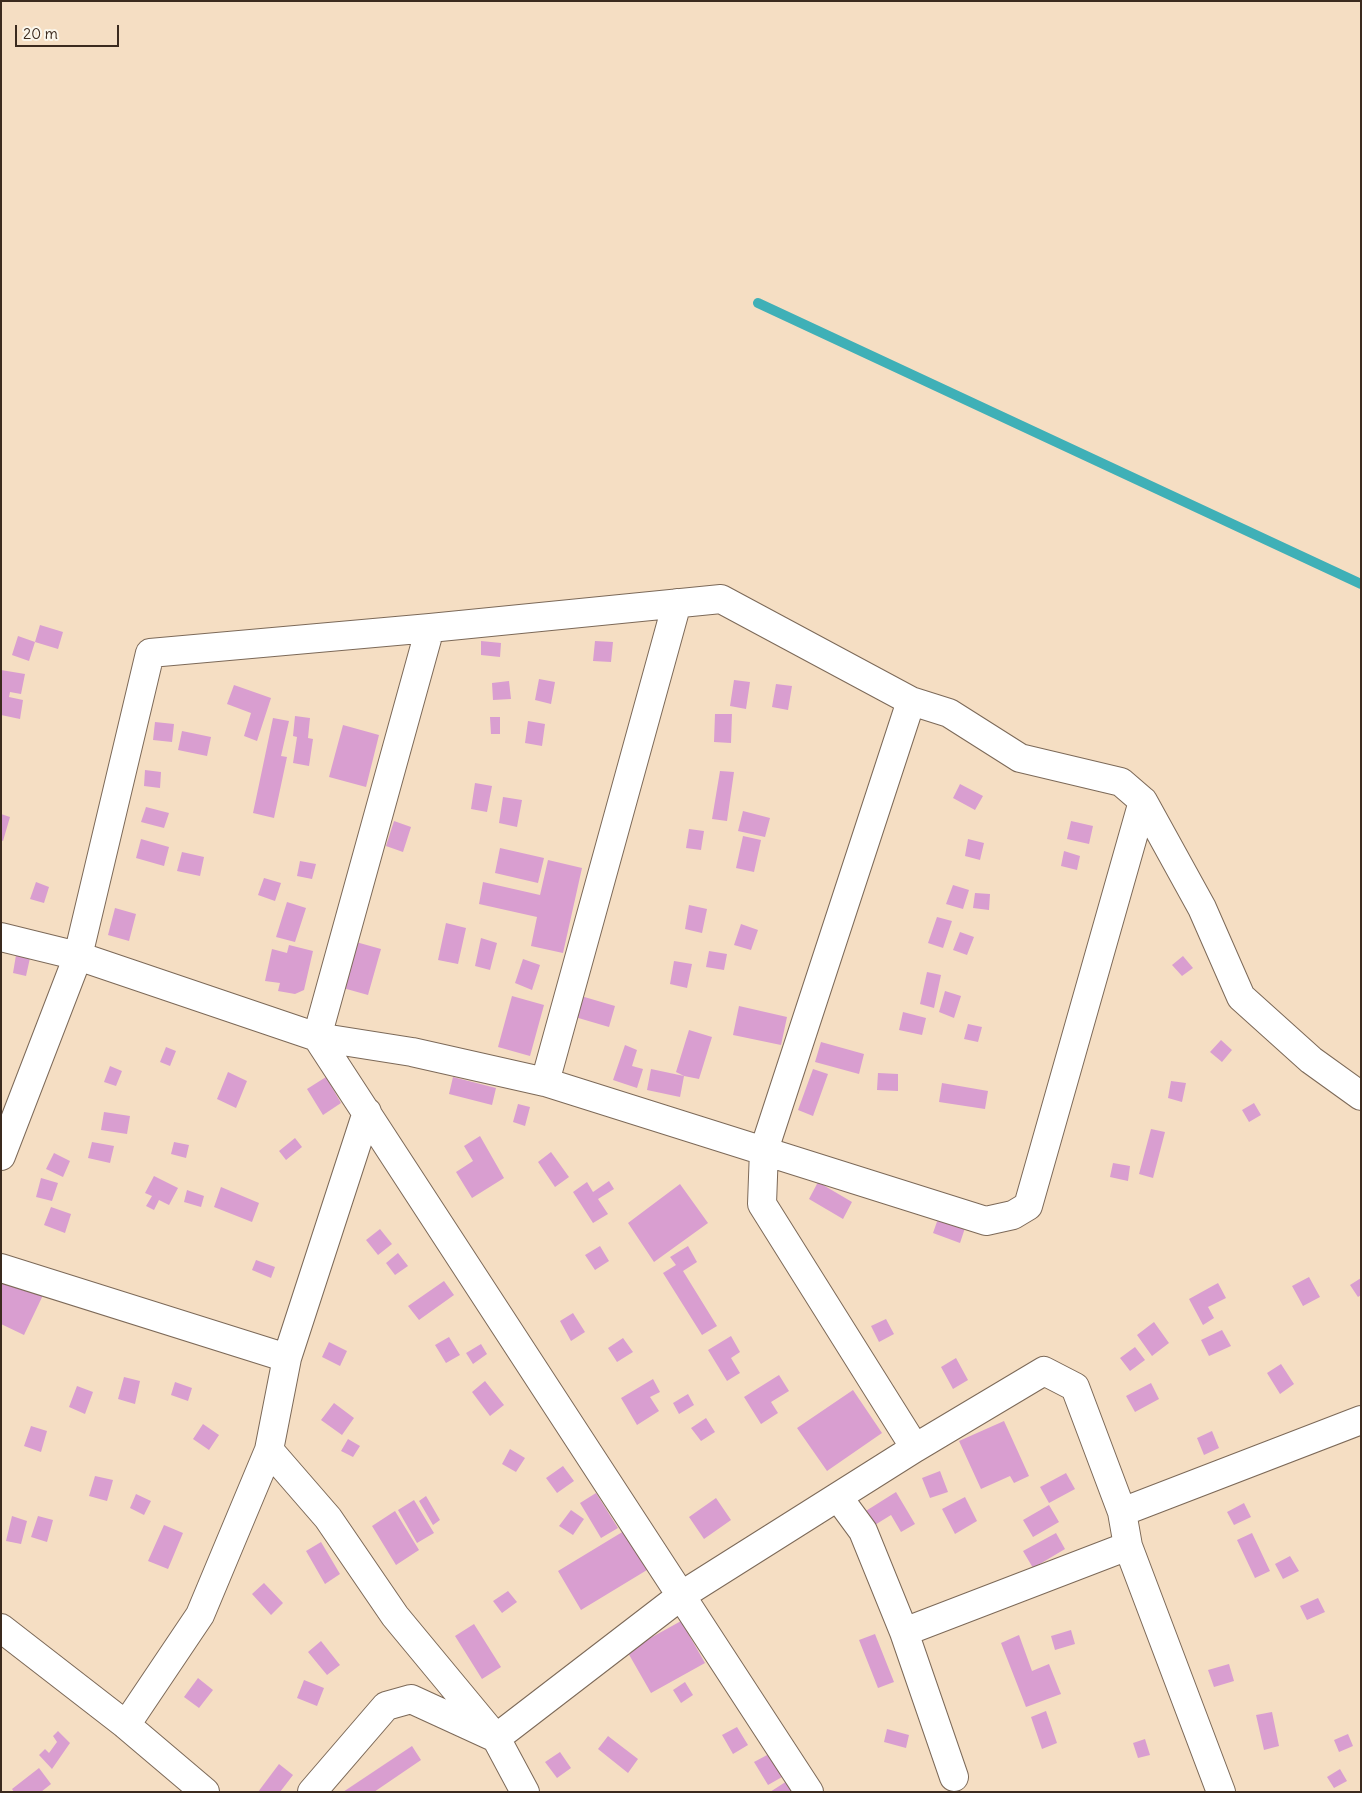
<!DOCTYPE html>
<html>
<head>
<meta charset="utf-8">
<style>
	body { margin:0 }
	#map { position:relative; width:1362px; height:1793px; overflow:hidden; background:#f5dec3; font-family:Delius,sans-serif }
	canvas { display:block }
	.frame { position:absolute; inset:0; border:2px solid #3b2a1e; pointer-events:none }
	.scale { position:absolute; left:15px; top:25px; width:104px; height:22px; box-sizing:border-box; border:2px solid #3b2a1e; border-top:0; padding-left:6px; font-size:15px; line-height:18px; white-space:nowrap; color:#3b2a1e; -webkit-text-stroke:4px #fbf7ec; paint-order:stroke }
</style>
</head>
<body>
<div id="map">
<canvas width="1362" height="1793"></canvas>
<div class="frame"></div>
<div class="scale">20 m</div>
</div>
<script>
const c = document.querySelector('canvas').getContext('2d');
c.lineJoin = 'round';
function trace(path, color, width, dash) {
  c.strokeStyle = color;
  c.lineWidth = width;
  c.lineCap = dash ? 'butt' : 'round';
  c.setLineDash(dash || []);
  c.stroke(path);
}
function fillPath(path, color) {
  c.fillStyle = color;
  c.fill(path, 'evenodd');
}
trace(new Path2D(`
	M 758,303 L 1361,584`), '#3fb0b7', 10);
fillPath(new Path2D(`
	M 40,625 L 63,632 L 58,649 L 35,642 L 29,661 L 12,655 L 18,636 L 35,642 Z
	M 481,641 L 501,643 L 500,657 L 481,655 Z
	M 595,641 L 613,642 L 611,662 L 593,661 Z
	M 1,670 L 25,674 L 21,694 L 10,692 L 9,697 L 23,700 L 20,719 L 1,715 Z
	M 539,679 L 555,682 L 551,704 L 535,700 Z
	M 734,680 L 750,682 L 746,709 L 730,706 Z
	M 509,681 L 511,699 L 493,700 L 492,683 Z
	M 776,684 L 792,686 L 788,710 L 772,707 Z
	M 234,685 L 271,698 L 257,741 L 244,736 L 251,713 L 227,704 Z
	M 715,714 L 732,714 L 731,743 L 714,742 Z
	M 295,716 L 310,718 L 308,738 L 313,739 L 309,766 L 293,763 L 297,737 L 293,736 Z
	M 490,717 L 500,717 L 500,734 L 491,734 Z
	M 273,718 L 289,721 L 281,756 L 287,757 L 274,818 L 253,813 Z
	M 528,721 L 545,724 L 542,746 L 525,743 Z
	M 155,722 L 174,724 L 172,742 L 153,740 Z
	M 343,725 L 379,735 L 366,787 L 329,777 Z
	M 182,731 L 211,737 L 207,756 L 178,750 Z
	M 145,770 L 161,772 L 160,788 L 144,786 Z
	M 720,771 L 734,772 L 727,821 L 712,819 Z
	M 475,783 L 492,786 L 487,812 L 471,809 Z
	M 960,784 L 983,796 L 975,810 L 953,798 Z
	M 503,797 L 522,800 L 517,827 L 499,823 Z
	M 146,807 L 169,813 L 164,828 L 141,822 Z
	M 743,811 L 770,818 L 765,837 L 738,831 Z
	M 1,814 L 10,817 L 3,841 L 1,840 Z
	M 394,821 L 411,827 L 403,852 L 386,846 Z
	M 1071,821 L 1093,826 L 1089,844 L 1067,839 Z
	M 689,829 L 704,831 L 701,850 L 686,848 Z
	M 743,836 L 761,840 L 754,872 L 736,868 Z
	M 141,839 L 169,847 L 164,866 L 136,858 Z
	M 968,839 L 984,843 L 980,860 L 965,856 Z
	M 500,848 L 544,858 L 538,883 L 495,873 Z
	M 1064,851 L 1080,856 L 1077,870 L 1061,866 Z
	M 182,852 L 204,857 L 200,876 L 177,871 Z
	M 548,860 L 582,868 L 563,953 L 531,946 L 537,917 L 479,904 L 483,882 L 540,895 Z
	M 300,861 L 316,864 L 312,879 L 297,876 Z
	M 264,878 L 281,883 L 275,901 L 258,895 Z
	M 36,882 L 49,887 L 44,903 L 30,899 Z
	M 953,885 L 969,890 L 963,909 L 946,904 Z
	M 975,893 L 990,894 L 989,910 L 973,908 Z
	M 287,902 L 306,908 L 295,942 L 276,937 Z
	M 689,905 L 707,909 L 702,933 L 685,929 Z
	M 115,908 L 136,914 L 129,941 L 108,935 Z
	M 937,917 L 952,921 L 943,948 L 928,943 Z
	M 446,923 L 466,928 L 458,964 L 438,960 Z
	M 741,924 L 758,930 L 751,950 L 734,945 Z
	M 960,932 L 974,937 L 967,955 L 953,950 Z
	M 481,938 L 497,943 L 490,970 L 475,966 Z
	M 356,942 L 381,949 L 368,995 L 343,988 Z
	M 289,945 L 313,951 L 304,990 L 295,994 L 278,991 L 280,983 L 265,981 L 272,949 L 287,953 Z
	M 709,951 L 727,954 L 724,970 L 706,967 Z
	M 16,955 L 30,958 L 26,976 L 13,973 Z
	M 1183,956 L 1193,968 L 1182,976 L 1172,965 Z
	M 523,959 L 540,965 L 532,990 L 515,983 Z
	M 674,961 L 692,964 L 687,988 L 670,984 Z
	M 927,972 L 941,975 L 934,1008 L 920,1004 Z
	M 945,991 L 961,996 L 954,1018 L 939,1012 Z
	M 512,996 L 544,1005 L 530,1056 L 498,1047 Z
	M 581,996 L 615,1006 L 609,1027 L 575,1017 Z
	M 739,1006 L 787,1017 L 781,1045 L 733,1035 Z
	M 903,1012 L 926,1018 L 922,1035 L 899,1030 Z
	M 968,1024 L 982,1027 L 978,1042 L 964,1039 Z
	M 689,1030 L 712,1037 L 699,1079 L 684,1076 L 676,1072 Z
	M 1221,1040 L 1232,1050 L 1222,1062 L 1210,1052 Z
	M 821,1042 L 864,1054 L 859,1074 L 815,1062 Z
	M 625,1045 L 637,1050 L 632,1066 L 643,1069 L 637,1088 L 613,1080 Z
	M 166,1047 L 176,1051 L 170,1066 L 160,1062 Z
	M 110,1066 L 122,1071 L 116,1086 L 104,1082 Z
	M 651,1069 L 684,1076 L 680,1097 L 647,1090 Z
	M 813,1069 L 828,1074 L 813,1116 L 798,1110 Z
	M 228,1072 L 247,1081 L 236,1108 L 217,1099 Z
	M 878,1073 L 898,1074 L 898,1091 L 877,1090 Z
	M 326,1077 L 341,1103 L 323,1115 L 307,1089 Z
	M 453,1077 L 496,1088 L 492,1105 L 449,1094 Z
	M 1171,1081 L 1186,1083 L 1182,1102 L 1168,1098 Z
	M 942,1083 L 988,1091 L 985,1109 L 939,1102 Z
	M 1254,1103 L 1261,1115 L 1249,1122 L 1242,1110 Z
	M 518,1104 L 530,1107 L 525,1126 L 513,1122 Z
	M 104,1112 L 130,1116 L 127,1134 L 101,1130 Z
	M 1151,1129 L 1165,1132 L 1153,1178 L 1139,1174 Z
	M 480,1136 L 504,1178 L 472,1198 L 456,1172 L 473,1161 L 464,1146 Z
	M 295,1138 L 302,1147 L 286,1160 L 279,1151 Z
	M 92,1142 L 114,1146 L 110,1163 L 88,1158 Z
	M 174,1142 L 189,1145 L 186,1158 L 171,1154 Z
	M 551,1152 L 569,1177 L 555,1187 L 538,1162 Z
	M 54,1153 L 70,1161 L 63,1177 L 46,1169 Z
	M 1113,1163 L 1130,1166 L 1128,1181 L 1110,1177 Z
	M 154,1176 L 178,1188 L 169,1205 L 159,1200 L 154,1210 L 146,1206 L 152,1196 L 145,1193 Z
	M 41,1178 L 58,1183 L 52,1201 L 36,1197 Z
	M 609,1181 L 614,1189 L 598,1199 L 608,1214 L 593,1223 L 573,1192 L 587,1182 L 593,1192 Z
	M 818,1182 L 852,1202 L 843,1219 L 809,1199 Z
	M 680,1184 L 708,1223 L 654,1262 L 628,1223 Z
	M 221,1187 L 259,1203 L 252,1222 L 214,1207 Z
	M 187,1190 L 204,1196 L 201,1207 L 184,1202 Z
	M 51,1207 L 71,1214 L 65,1233 L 44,1225 Z
	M 939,1216 L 966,1225 L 960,1243 L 933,1233 Z
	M 380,1229 L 392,1244 L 378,1255 L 366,1240 Z
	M 600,1246 L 609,1261 L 595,1270 L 585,1255 Z
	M 688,1246 L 697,1262 L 683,1271 L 717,1326 L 702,1335 L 663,1273 L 676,1265 L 670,1257 Z
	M 398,1253 L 408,1266 L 395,1275 L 386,1263 Z
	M 256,1260 L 275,1267 L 271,1278 L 252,1270 Z
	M 6,1276 L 44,1293 L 24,1335 L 1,1324 L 1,1287 Z
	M 1309,1277 L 1320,1297 L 1303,1306 L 1292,1286 Z
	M 1361,1278 L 1361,1295 L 1358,1297 L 1350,1285 Z
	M 444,1281 L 454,1295 L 419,1320 L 408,1306 Z
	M 1218,1283 L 1226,1298 L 1208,1307 L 1214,1318 L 1203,1325 L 1189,1299 Z
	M 573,1313 L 585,1332 L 571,1341 L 560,1321 Z
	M 886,1319 L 894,1334 L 879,1342 L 871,1326 Z
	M 1154,1322 L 1169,1343 L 1152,1356 L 1137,1335 Z
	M 1222,1330 L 1231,1346 L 1209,1356 L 1201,1340 Z
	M 731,1336 L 740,1352 L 731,1358 L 740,1373 L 727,1381 L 708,1350 Z
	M 449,1337 L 460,1355 L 446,1363 L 435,1345 Z
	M 623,1338 L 633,1352 L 617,1362 L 608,1348 Z
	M 329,1342 L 347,1351 L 340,1366 L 322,1357 Z
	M 481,1344 L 487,1354 L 473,1364 L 466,1353 Z
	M 1135,1347 L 1145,1360 L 1130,1371 L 1120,1358 Z
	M 956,1358 L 968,1380 L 953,1389 L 941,1367 Z
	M 1281,1364 L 1294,1384 L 1280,1394 L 1267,1373 Z
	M 779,1375 L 789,1391 L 771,1402 L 778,1413 L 761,1424 L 744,1397 Z
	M 124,1377 L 140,1381 L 135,1404 L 118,1399 Z
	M 653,1379 L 660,1392 L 650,1397 L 659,1411 L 637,1425 L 621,1398 Z
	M 485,1381 L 504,1405 L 490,1416 L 472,1392 Z
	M 175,1382 L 192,1388 L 188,1401 L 171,1395 Z
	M 1151,1383 L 1159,1399 L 1135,1412 L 1126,1396 Z
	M 77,1386 L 93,1392 L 85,1414 L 69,1407 Z
	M 853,1390 L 882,1433 L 827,1471 L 797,1428 Z
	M 688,1394 L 694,1405 L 679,1414 L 673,1403 Z
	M 334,1403 L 354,1418 L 342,1435 L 321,1420 Z
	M 706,1418 L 715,1432 L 701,1441 L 691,1428 Z
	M 1004,1421 L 1029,1476 L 1014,1483 L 1010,1476 L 981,1489 L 959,1441 Z
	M 203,1424 L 219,1435 L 209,1450 L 193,1439 Z
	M 31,1426 L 47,1431 L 41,1452 L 24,1446 Z
	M 1212,1431 L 1219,1448 L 1204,1455 L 1197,1438 Z
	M 348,1439 L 360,1446 L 353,1457 L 341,1451 Z
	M 510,1449 L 525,1458 L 516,1472 L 502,1464 Z
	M 563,1466 L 574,1481 L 557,1493 L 546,1478 Z
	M 940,1471 L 948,1492 L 930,1498 L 922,1478 Z
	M 1066,1473 L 1075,1489 L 1049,1503 L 1040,1487 Z
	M 95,1476 L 113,1480 L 107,1501 L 89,1496 Z
	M 896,1492 L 915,1524 L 901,1532 L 891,1515 L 870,1528 L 861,1514 Z
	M 596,1493 L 618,1528 L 601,1538 L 580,1503 Z
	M 136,1494 L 151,1501 L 144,1515 L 130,1508 Z
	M 426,1496 L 440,1520 L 433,1525 L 419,1501 Z
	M 965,1497 L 977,1521 L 955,1534 L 942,1509 Z
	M 716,1498 L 731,1520 L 704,1539 L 689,1517 Z
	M 414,1500 L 434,1533 L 417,1543 L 398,1510 Z
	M 1244,1503 L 1251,1517 L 1234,1525 L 1227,1512 Z
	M 1049,1505 L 1059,1522 L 1033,1537 L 1023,1520 Z
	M 571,1510 L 584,1519 L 573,1535 L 559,1526 Z
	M 395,1511 L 419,1550 L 396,1565 L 372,1526 Z
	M 12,1516 L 27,1521 L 21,1544 L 6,1541 Z
	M 38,1516 L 53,1520 L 47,1542 L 31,1537 Z
	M 164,1525 L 183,1533 L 168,1569 L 148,1561 Z
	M 624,1531 L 647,1570 L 581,1610 L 558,1571 Z
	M 1056,1533 L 1065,1549 L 1033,1568 L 1023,1551 Z
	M 1252,1533 L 1270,1571 L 1255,1578 L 1237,1540 Z
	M 321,1542 L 340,1574 L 325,1584 L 306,1551 Z
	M 1290,1556 L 1299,1571 L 1283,1579 L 1275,1564 Z
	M 264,1583 L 283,1603 L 271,1615 L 252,1594 Z
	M 508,1591 L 517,1602 L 502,1613 L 493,1601 Z
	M 1318,1598 L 1325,1612 L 1307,1620 L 1300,1606 Z
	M 681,1621 L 705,1663 L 651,1693 L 627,1651 Z
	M 474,1624 L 501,1667 L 482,1679 L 455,1636 Z
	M 1071,1630 L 1075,1644 L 1055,1650 L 1051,1636 Z
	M 875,1634 L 894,1682 L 878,1688 L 859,1640 Z
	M 1019,1635 L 1032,1671 L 1049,1664 L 1061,1694 L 1026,1707 L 1001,1643 Z
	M 321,1641 L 340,1665 L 327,1675 L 308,1652 Z
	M 1229,1664 L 1234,1681 L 1214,1687 L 1208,1670 Z
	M 198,1678 L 213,1690 L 199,1708 L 184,1697 Z
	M 304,1680 L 324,1688 L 317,1706 L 297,1698 Z
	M 685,1682 L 693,1695 L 681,1703 L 673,1690 Z
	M 1046,1711 L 1057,1743 L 1042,1749 L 1031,1717 Z
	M 1272,1712 L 1279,1746 L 1264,1750 L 1256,1715 Z
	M 737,1727 L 748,1745 L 733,1754 L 722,1735 Z
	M 887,1729 L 909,1735 L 906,1748 L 884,1742 Z
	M 58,1731 L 70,1743 L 52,1769 L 39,1755 L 45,1749 L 49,1753 L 57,1742 L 53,1736 Z
	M 1348,1734 L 1353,1746 L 1339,1752 L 1334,1740 Z
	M 608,1736 L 638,1759 L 628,1773 L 598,1749 Z
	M 1145,1739 L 1150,1755 L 1138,1758 L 1133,1743 Z
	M 412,1746 L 421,1760 L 374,1792 L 343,1792 Z
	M 560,1752 L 571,1768 L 557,1778 L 545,1762 Z
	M 769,1754 L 782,1777 L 768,1785 L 754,1762 Z
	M 279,1764 L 293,1775 L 280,1792 L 258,1792 Z
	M 39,1768 L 51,1784 L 41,1792 L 14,1792 L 12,1789 Z
	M 1340,1769 L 1347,1781 L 1334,1788 L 1327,1777 Z
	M 787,1781 L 794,1792 L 770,1792 Z`), '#d99ed0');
const street = new Path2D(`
	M 430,628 L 317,1037 L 809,1792
	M 911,701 L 764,1150 L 762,1204 L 915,1448
	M 1,937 L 78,956 L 317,1037 L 412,1052 L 545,1082 L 986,1221 L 1013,1215 L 1028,1206 L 1143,801
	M 545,1082 L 677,603
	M 1,1156 L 78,956 L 150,653 L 430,628 L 721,599 L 911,701 L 949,713 L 1020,758 L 1121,782 L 1143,801 L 1202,908 L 1241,997 L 1311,1060 L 1361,1096
	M 1,1268 L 287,1358
	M 269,1450 L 328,1518 L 395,1616 L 496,1738 L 525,1792
	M 838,1497 L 863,1531 L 904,1632 L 954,1777
	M 1122,1512 L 1361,1420
	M 1,1628 L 126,1725 L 205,1792
	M 904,1632 L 1128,1546
	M 126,1725 L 200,1615 L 269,1450 L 287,1358 L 367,1112
	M 312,1792 L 386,1706 L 411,1699 L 496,1738 L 682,1595 L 915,1448 L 1044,1371 L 1075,1387 L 1122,1512 L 1128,1546 L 1221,1792`);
trace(street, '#7c6958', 30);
trace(street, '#fff', 28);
</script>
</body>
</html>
